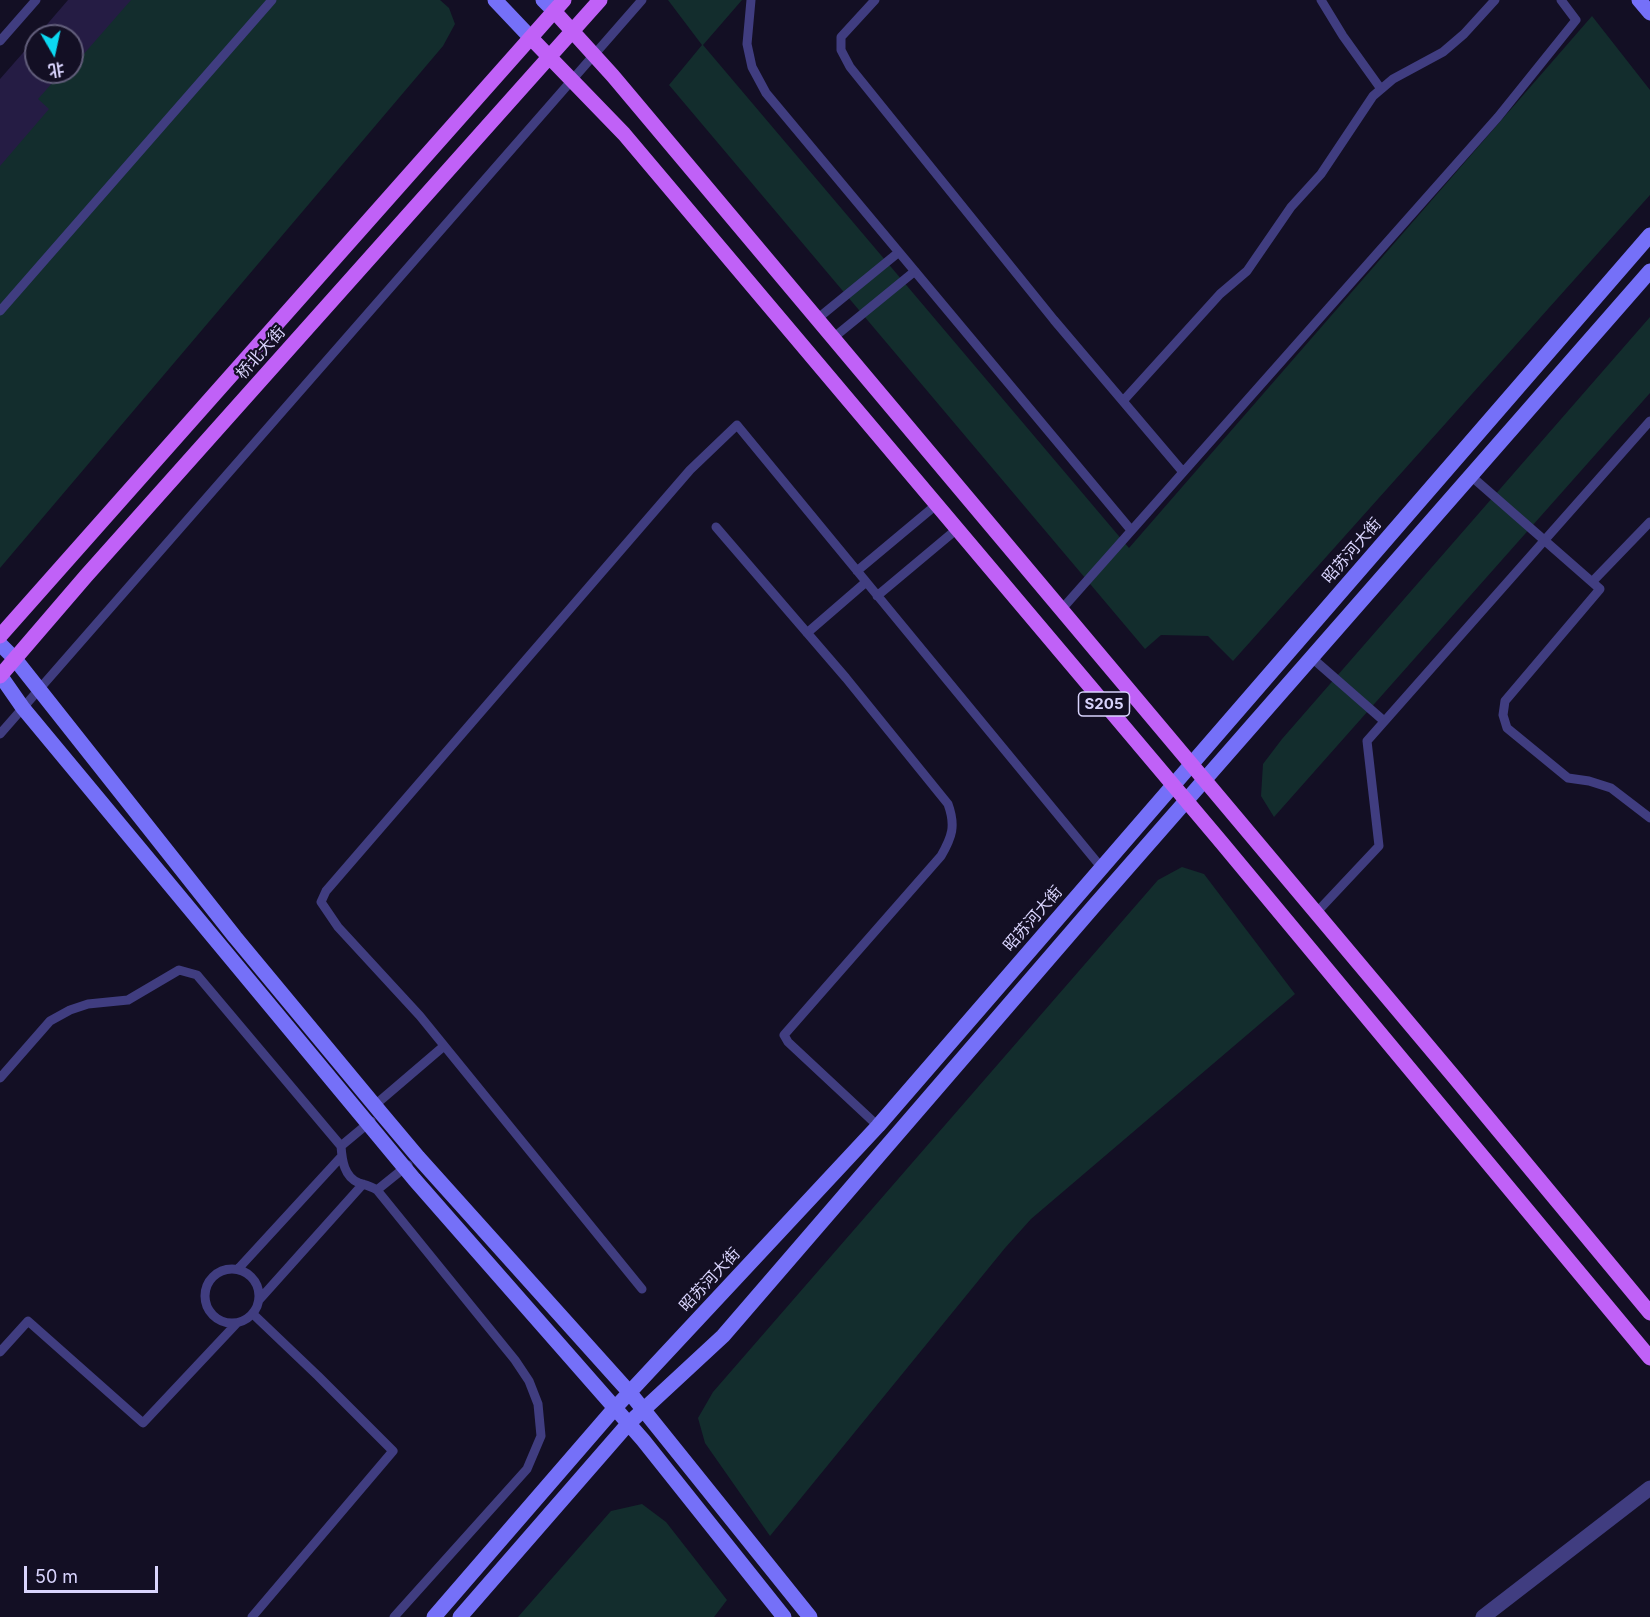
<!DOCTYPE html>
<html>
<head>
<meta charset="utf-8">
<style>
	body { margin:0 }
	#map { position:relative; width:1650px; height:1617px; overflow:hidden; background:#130f24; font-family:Inter,"Noto Sans SC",sans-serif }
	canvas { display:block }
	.north { position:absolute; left:24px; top:24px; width:60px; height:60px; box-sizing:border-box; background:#130f24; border:2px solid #625e7b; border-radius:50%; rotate:171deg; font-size:16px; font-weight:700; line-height:24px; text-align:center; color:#d9d4fd }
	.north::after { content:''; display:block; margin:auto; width:21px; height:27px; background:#0cd8f1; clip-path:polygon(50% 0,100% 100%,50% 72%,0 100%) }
	.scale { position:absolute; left:24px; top:1566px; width:134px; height:27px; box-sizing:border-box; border:3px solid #d9d4fd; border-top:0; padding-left:8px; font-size:18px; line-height:21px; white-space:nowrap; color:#d9d4fd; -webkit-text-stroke:4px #130f24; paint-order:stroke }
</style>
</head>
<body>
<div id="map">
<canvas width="1650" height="1617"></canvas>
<div class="north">北</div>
<div class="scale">50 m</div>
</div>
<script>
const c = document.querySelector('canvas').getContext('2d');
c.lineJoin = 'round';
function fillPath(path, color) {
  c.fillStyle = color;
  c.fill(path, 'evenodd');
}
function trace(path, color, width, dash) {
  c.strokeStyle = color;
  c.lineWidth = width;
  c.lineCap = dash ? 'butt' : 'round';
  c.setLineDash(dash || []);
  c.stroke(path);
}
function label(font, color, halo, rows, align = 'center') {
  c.font = font + ' Inter,"Noto Sans SC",sans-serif';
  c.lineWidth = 4.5;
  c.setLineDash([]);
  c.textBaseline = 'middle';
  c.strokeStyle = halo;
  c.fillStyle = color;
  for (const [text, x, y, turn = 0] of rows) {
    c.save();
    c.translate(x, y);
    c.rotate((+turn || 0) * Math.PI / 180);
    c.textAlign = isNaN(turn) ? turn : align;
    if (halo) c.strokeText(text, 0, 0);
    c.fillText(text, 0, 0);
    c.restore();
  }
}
fillPath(new Path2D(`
	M 89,0 L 440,0 L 449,8 L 455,24 L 443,46 L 0,568 L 0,94 L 36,72 L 72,72 L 72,36 Z
	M 668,0 L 742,0 L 703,45 L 1129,548 L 1592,16 L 1650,90 L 1650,195 L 1233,661 L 1208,636 L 1161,635 L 1145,649 L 669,85 L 702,45 Z
	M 1650,317 L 1650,393 L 1274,817 L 1261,796 L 1263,764 L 1282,739 Z
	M 1182,867 L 1204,874 L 1295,994 L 1031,1219 L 1005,1248 L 770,1536 L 705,1443 L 698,1418 L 713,1392 L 1158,880 Z
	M 642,1504 L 666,1522 L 727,1600 L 714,1617 L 518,1617 L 611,1511 Z`), '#132d2d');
fillPath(new Path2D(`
	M 68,0 L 131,0 L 82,56 L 72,49 L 72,36 L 37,36 Z
	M 36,38 L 36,72 L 62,72 L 38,99 L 49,109 L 0,166 L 0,79 Z`), '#251c44');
trace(new Path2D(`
	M 751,0 L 747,44 L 752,67 L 766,93 L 1131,530
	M 875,0 L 841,37 L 841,50 L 850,67 L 1054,320 L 1183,472
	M 1321,0 L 1343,36 L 1381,89
	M 0,41 L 36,0
	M 0,311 L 272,0
	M 817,319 L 899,252
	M 833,338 L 915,271
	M 1123,401 L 1220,294 L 1247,271 L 1291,207 L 1321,174 L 1373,96 L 1393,79 L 1443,52 L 1464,34 L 1495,0
	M 1471,476 L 1600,589 L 1505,701 L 1503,715 L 1507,728 L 1568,778 L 1589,781 L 1611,788 L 1650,818
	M 716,527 L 846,678 L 948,804 C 956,826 952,837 941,856 L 784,1035 L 788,1042 L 878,1126
	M 857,571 L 936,505
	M 1592,582 L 1650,522
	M 877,596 L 957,529
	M 1061,610 L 1498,117 L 1576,20 L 1561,0
	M 807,633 L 866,582
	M 1312,658 L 1384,721
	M 0,734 L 642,0
	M 1316,913 L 1379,846 L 1367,741 L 1650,421
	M 0,1078 L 50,1021 L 70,1010 L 88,1004 L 128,1000 L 179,970 L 197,975 L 341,1146 C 342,1160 344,1177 359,1183 C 366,1185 371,1186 377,1190 L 515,1360 L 529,1381 L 538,1404 L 541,1436 L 527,1469 L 394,1617
	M 375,1105 L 444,1046
	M 341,1146 L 371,1121
	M 377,1190 L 408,1165
	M205 1296a27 27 0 1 1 54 0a27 27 0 1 1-54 0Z
	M 238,1269 L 341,1157
	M 642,1289 L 420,1016 L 338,927 L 321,902 L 326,891 L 690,470 L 737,425 L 1101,867
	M 259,1300 L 363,1184
	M 0,1352 L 28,1321 L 143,1423 L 237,1323
	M 252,1617 L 393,1451 L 318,1376 L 253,1314`), '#403d80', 9);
trace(new Path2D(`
	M 1483,1617 L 1650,1488`), '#403d80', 15);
trace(new Path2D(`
	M 495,0 L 531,38
	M 543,0 L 554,11
	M 1639,0 L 1650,13
	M 0,644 L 15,659 L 235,937 L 381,1113 L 418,1157 L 630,1393 L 810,1617
	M 0,675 L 23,708 L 414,1179 L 643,1440 L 784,1617
	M 434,1617 L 614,1409 L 878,1126 L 1650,235
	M 460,1617 L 628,1424 L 723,1336 L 1094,906 L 1650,271`), '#7570f8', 15);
trace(new Path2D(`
	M 554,11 L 613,76 L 1455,1078 L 1650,1313
	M 531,38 L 624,134 L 1222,843 L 1650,1358
	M 0,636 L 564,0
	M 0,676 L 86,576 L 600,0`), '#c061f7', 15);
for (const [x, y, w] of [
	[1104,704,51]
]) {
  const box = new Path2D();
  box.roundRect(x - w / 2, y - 12, w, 24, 4.5);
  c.fillStyle = '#130f24';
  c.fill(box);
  trace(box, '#d9d4fd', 1.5);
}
label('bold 15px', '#d9d4fd', null, [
	["S205",1104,704]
]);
label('16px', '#d9d4fd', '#130f24', [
	["桥北大街",261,353,-48],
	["昭苏河大街",1352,551,-49],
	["昭苏河大街",1033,919,-49],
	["昭苏河大街",710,1280,-47]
]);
</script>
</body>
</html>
